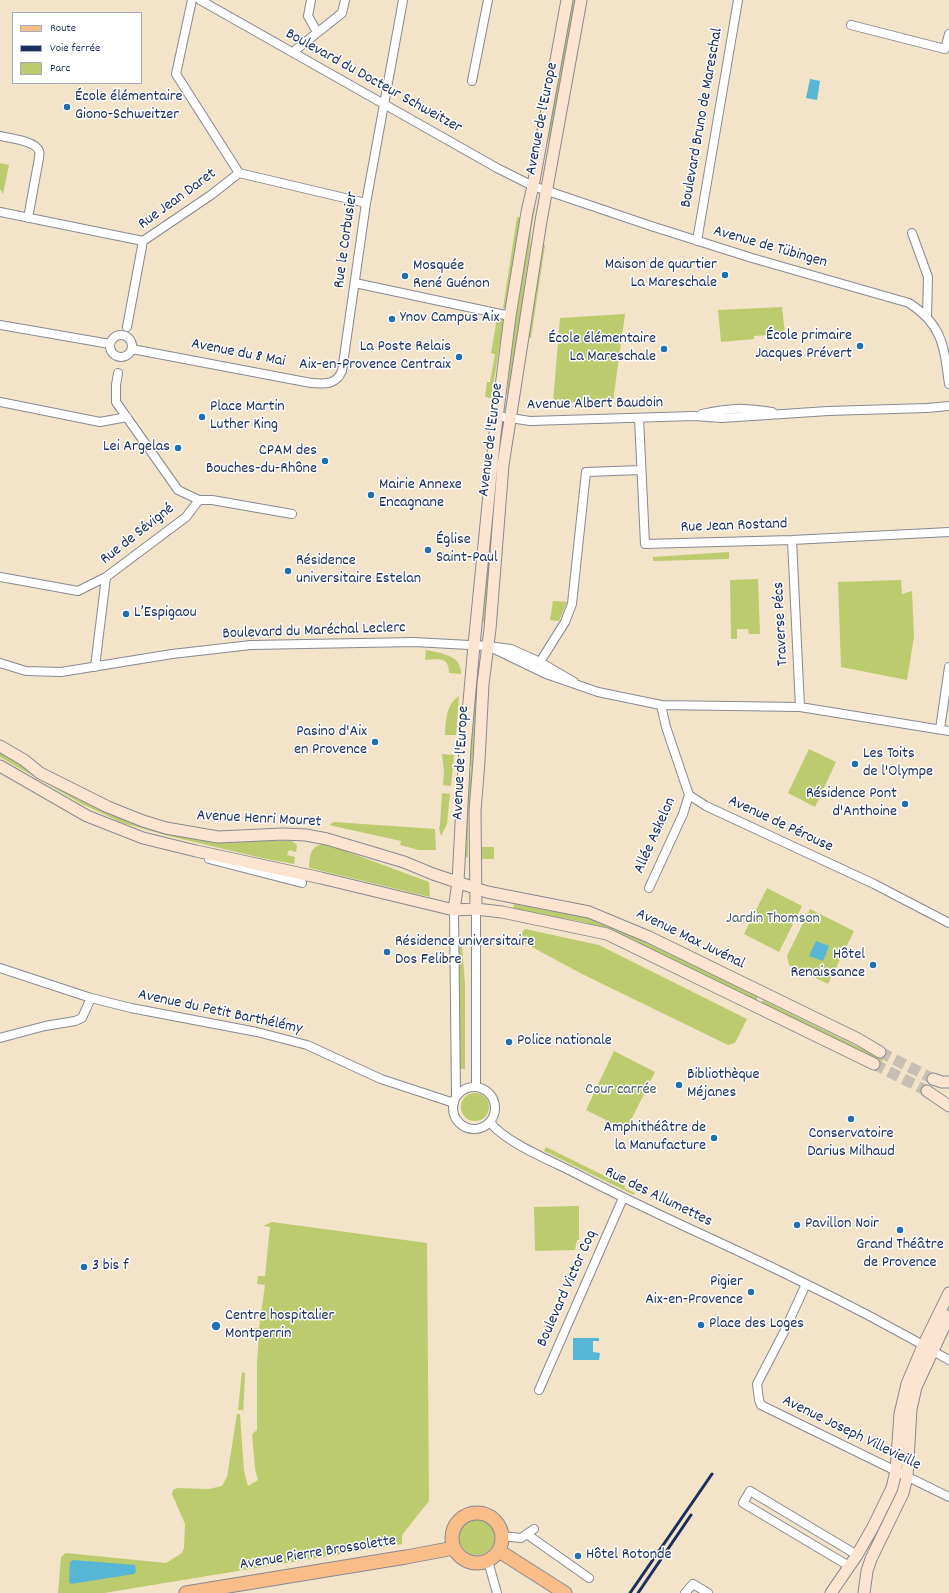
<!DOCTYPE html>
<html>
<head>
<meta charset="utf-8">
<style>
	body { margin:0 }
	#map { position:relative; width:949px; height:1593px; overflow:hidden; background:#f3e3c8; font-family:Dekko,sans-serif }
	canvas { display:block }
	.legend { position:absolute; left:12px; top:12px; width:130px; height:72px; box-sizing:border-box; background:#fff; border:1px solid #a4acbf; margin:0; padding:5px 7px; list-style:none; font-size:12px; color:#1b2f5e }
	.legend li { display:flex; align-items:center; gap:8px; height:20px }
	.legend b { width:20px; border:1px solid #a4acbf }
</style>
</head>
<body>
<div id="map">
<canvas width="949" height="1593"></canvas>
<ul class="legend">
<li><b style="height:5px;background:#f8bd89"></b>Route</li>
<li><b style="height:5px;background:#1b2f5e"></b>Voie ferrée</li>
<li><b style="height:11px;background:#bccb6e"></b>Parc</li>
</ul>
</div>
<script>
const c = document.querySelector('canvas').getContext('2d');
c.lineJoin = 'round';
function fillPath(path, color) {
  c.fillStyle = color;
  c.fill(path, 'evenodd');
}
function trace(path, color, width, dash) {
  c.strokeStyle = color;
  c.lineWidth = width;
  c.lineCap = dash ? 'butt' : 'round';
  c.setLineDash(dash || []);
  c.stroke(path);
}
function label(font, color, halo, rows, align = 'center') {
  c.font = font + ' Dekko,sans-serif';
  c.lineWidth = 3;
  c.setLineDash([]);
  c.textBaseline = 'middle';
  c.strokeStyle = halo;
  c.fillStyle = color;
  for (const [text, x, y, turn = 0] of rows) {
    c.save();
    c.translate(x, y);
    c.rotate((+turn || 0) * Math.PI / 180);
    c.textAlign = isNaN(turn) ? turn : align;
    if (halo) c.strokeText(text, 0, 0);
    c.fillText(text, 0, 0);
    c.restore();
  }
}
fillPath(new Path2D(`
	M 573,0 L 577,0 L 553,124 L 546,169 L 544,169 L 548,146 L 549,126 Z
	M 0,163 L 9,165 L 3,194 L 0,189 Z
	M 533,208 L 535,208 L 531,231 L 530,247 L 509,396 L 507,396 L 511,351 Z
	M 517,217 L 521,218 L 506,309 L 503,308 Z
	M 542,245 L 545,245 L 531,338 L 528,337 Z
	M 782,307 L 785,334 L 754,336 L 754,339 L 721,342 L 718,310 Z
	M 625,314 L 613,401 L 553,403 L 560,318 Z
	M 497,318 L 504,319 L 491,398 L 485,397 L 487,382 L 490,382 L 495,354 L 491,353 Z
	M 500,439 L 502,439 L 485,622 L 483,622 L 485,597 L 485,577 Z
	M 729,552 L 729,559 L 653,561 L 653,557 Z
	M 758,579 L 760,634 L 749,634 L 748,629 L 737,629 L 737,639 L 731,639 L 730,580 Z
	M 901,580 L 902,594 L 912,591 L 914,637 L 907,680 L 841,667 L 838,582 Z
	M 553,601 L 567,602 L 559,621 L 550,620 Z
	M 426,650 C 440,653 462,655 461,674 L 449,673 C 449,656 438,659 425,660 Z
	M 474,692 L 476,732 L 468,817 L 468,858 L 465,856 L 466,817 L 471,768 L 468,757 Z
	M 459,696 L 456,735 L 445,735 C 446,721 446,704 459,696 Z
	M 809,749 L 836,762 L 815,807 L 788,793 Z
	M 0,753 L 84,801 L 123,819 L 142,826 L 227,841 L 292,841 L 297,845 L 296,852 L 289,850 L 287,855 L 295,857 L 294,864 L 262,858 L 169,836 L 123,823 L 82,804 L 0,757 Z
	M 442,754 L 454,755 L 451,786 L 443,785 L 444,772 Z
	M 442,793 L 450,794 L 447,824 L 441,836 L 439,828 L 440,825 Z
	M 334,822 L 435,829 L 436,850 L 419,850 L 400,845 L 401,841 L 329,825 Z
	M 322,844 L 332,846 L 429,882 L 430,897 L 310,868 L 309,867 C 310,856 310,847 322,844 Z
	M 479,847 L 494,847 L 494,859 L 479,859 Z
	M 767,888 L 802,906 L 779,952 L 744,934 Z
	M 514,904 L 593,919 L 618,929 L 758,997 L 755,1002 L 603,928 L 584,922 L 513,909 Z
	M 810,909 L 854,931 L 828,984 L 789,965 L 787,956 Z
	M 525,929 L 599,945 L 747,1019 L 735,1043 L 728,1045 L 582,974 L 517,939 Z
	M 459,947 L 462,947 L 465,984 L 465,1069 L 459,1069 Z
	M 763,1000 L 883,1059 L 881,1063 L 761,1004 Z
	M 614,1051 L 655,1072 L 626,1130 L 586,1110 Z
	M461 1107a14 14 0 1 1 28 0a14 14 0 1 1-28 0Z
	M 546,1147 L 625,1186 L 624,1188 L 635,1193 L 634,1195 L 544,1151 Z
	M 579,1206 L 579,1240 L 577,1240 L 575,1250 L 535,1251 L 534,1207 Z
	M 272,1222 L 427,1243 L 429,1501 L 402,1535 L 402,1544 L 104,1593 L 58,1593 L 61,1557 L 66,1553 L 166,1563 L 182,1553 L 184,1548 L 185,1524 L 172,1494 L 173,1490 L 177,1488 L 209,1489 L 222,1486 L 227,1477 L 237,1414 L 240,1414 L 244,1471 L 248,1486 L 258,1480 L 255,1469 L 252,1434 L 257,1430 L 257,1364 L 259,1332 L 252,1331 L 252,1328 L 259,1328 L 265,1285 L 257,1284 L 258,1276 L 265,1276 L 270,1227 L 263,1226 Z
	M 242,1372 L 245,1373 L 243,1416 L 243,1410 L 238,1410 Z
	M459 1537a18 18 0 1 1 36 0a18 18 0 1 1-36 0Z`), '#bccb6e');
fillPath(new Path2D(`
	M 810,79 L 820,81 L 817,100 L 806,98 Z
	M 816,941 L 829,946 L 823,961 L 809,956 Z
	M 573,1338 L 599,1338 L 599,1341 L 593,1341 L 593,1352 L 600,1353 L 599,1360 L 573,1360 Z
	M 73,1560 L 135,1565 L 136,1571 L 134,1574 L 71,1584 L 69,1582 L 70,1562 Z`), '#57b6d6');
trace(new Path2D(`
	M 880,1052 L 933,1079
	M 874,1064 L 927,1091`), '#c8bfb3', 11, [11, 5.5]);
const minor = new Path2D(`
	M 192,0 L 176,74 L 239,173 L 366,203
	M 200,0 L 497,168 L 533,186 L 651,226 L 752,258 L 909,303 C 943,325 944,347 949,384
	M 311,0 L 308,16 L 317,32
	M 851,25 L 945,49 L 949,34
	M 293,52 L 342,13 L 345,0
	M 472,81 L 488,0
	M 0,136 C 9,138 36,141 39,151 C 40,153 39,155 39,158 L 28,218
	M 0,212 L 143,241
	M 912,233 L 928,277 L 927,316
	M 697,241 L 738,0
	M 355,283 L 510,316
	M 0,325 L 110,344
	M 127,327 L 143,241 L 211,195 L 239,173
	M110 346a11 11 0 1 1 22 0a11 11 0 1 1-22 0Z
	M 132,349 L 311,383 C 325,384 336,385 342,371 L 366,203 L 403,0
	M 118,373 L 116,385 L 116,402 L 178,490 L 199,500 L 212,500 L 292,514
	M 0,402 L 100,422 L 127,417
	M 702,414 C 731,407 743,408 772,412
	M 497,416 L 530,421 L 694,416 L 722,418 L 828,411 L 927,408 L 949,406
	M 639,418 L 645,544 L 792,540 L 949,532
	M 792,540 L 800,707
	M 0,577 L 78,591 L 106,577 L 186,517 L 199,500
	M 494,649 L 546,674 L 598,692 L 661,705 L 800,707 L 949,731
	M 540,662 L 565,622 L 572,604 L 586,472 L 641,470
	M 0,663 L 26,671 L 61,672 L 172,654 L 251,645 L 414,642 L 488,646 L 511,649 L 540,662 L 574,682
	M 95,667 L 106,577
	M 661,705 L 666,727 L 689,795 L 706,806 L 874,884 L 949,923
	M 940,729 L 949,667
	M 209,859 L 302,883
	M 649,888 L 683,814 L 689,795
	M 476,909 L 476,1087
	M 454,910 L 456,1097
	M 0,968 L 91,998 L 131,1008 L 257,1032 L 307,1045 L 381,1079 L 454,1103
	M 0,1038 L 45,1026 L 75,1021 L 82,1018 L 91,998
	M453 1108a21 21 0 1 1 42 0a21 21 0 1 1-42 0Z
	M 490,1122 C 504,1142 554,1162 577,1174 C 649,1212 724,1243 796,1279 C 848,1304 899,1331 949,1360
	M 806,1284 L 785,1330 L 757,1384 L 759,1400 L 761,1405 L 949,1497
	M 539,1390 L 623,1198
	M 528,1535 L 589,1578
	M 502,1536 L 521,1538 L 534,1529
	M 488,1561 L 497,1593
	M 849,1566 L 743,1503 L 750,1491 L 857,1555
	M 685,1593 L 693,1584 L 708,1593`);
const secondary = new Path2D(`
	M 0,746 L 24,760 L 40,773 L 108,807 L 143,821 L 166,828 L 218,837 L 283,834 L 306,835 L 327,839 L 404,862 L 433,874 L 487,892 L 589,912 L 649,937 L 858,1039 L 880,1052
	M 0,766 L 87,816 L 143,838 L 196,851 L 321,878 L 454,910 L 476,909 L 502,912 L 607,934 L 874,1064
	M 476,909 L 475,811 L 479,761 L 483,684 L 490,629 L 503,465 L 541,221 L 581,0
	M 454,910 L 458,882 L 465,747 L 474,645 L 495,434 L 510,316 L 527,212 L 533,186 L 567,0
	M 933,1079 L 942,1082 L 949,1082
	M 927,1091 L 949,1106
	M 831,1593 L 857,1555 L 873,1527 L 892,1488 L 896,1471 L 900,1414 L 907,1384 L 923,1346 L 949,1293
	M 864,1593 L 867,1571 L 871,1559 L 903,1493 L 907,1477 L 911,1409 L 916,1387 L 949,1316`);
const primary = new Path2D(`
	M452 1538a25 25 0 1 1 50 0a25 25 0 1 1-50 0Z
	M 499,1551 L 565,1593
	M 186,1593 L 406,1557 L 454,1548`);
trace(minor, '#878993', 10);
trace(secondary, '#878993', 13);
trace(primary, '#878993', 15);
trace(minor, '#fff', 8);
trace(secondary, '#fce5d0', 11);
trace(primary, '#f8bd89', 13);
trace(new Path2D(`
	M 630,1593 L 712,1474
	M 638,1593 L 691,1515`), '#1b2f5e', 3);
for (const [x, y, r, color] of [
	[67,107,4,"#1f6fb2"],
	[725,275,4,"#1f6fb2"],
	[405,276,4,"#1f6fb2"],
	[392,319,4,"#1f6fb2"],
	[860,346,4,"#1f6fb2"],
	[664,349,4,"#1f6fb2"],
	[459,357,4,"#1f6fb2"],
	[202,417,4,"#1f6fb2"],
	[178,448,4,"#1f6fb2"],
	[325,461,4,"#1f6fb2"],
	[371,495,4,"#1f6fb2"],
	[428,550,4,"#1f6fb2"],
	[288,571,4,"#1f6fb2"],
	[126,614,4,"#1f6fb2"],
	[375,742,4,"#1f6fb2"],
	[855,764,4,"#1f6fb2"],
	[905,804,4,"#1f6fb2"],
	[387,952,4,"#1f6fb2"],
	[873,965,4,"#1f6fb2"],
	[509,1042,4,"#1f6fb2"],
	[679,1085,4,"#1f6fb2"],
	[851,1119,4,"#1f6fb2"],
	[714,1138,4,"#1f6fb2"],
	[797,1225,4,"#1f6fb2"],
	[900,1230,4,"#1f6fb2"],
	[84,1267,4,"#1f6fb2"],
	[751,1292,4,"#1f6fb2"],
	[701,1325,4,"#1f6fb2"],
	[216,1326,5,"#1f6fb2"],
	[578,1556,4,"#1f6fb2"]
]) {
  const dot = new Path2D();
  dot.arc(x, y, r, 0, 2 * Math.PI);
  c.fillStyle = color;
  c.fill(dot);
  trace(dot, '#fff', 1.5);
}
label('16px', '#1b2f5e', '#fff', [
	["Boulevard du Docteur Schweitzer",373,82,29],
	["Boulevard Bruno de Mareschal",703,118,-80],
	["Avenue de l'Europe",543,119,-79],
	["Rue Jean Daret",178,200,-36],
	["Rue le Corbusier",347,240,-82],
	["Avenue de Tübingen",770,248,16],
	["Avenue du 8 Mai",238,354,11],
	["Avenue Albert Baudoin",595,405,-1],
	["Avenue de l'Europe",492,440,-83],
	["Rue Jean Rostand",734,527,-2],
	["Rue de Sévigné",138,535,-38],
	["Traverse Pécs",782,624,-93],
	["Boulevard du Maréchal Leclerc",314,632,-2],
	["Avenue de l'Europe",462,763,-87],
	["Avenue Henri Mouret",259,820,3],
	["Avenue de Pérouse",780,825,25],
	["Allée Askelon",656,836,-66],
	["Avenue Max Juvénal",690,940,26],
	["Avenue du Petit Barthélémy",220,1013,12],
	["Rue des Allumettes",658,1198,26],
	["Boulevard Victor Coq",568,1289,-66],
	["Avenue Joseph Villevieille",851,1434,26],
	["Avenue Pierre Brossolette",318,1554,-9]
]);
label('16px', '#1b2f5e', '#fff', [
	["École élémentaire",75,98],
	["Giono-Schweitzer",75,116],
	["Maison de quartier",717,266,"right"],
	["La Mareschale",717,284,"right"],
	["Mosquée",413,267],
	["René Guénon",413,285],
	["Ynov Campus Aix",400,319],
	["École primaire",852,337,"right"],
	["Jacques Prévert",852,355,"right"],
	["École élémentaire",656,340,"right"],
	["La Mareschale",656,358,"right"],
	["La Poste Relais",451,348,"right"],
	["Aix-en-Provence Centraix",451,366,"right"],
	["Place Martin",210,408],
	["Luther King",210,426],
	["Lei Argelas",170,448,"right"],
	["CPAM des",317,452,"right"],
	["Bouches-du-Rhône",317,470,"right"],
	["Mairie Annexe",379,486],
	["Encagnane",379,504],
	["Église",436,541],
	["Saint-Paul",436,559],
	["Résidence",296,562],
	["universitaire Estelan",296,580],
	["L’Espigaou",134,614],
	["Pasino d'Aix",367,733,"right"],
	["en Provence",367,751,"right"],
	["Les Toits",863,755],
	["de l'Olympe",863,773],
	["Résidence Pont",897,795,"right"],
	["d'Anthoine",897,813,"right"],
	["Résidence universitaire",395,943],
	["Dos Felibre",395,961],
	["Hôtel",865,956,"right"],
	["Renaissance",865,974,"right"],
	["Police nationale",517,1042],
	["Bibliothèque",687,1076],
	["Méjanes",687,1094],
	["Amphithéâtre de",706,1129,"right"],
	["la Manufacture",706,1147,"right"],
	["Conservatoire",851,1135,"center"],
	["Darius Milhaud",851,1153,"center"],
	["Pavillon Noir",805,1225],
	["Grand Théâtre",900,1246,"center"],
	["de Provence",900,1264,"center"],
	["3 bis f",92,1267],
	["Pigier",743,1283,"right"],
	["Aix-en-Provence",743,1301,"right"],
	["Centre hospitalier",225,1317],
	["Montperrin",225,1335],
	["Place des Loges",709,1325],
	["Hôtel Rotonde",586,1556]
], 'left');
label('16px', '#4b5e63', '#fff', [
	["Jardin Thomson",773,920],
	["Cour carrée",621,1091]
]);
</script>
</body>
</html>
